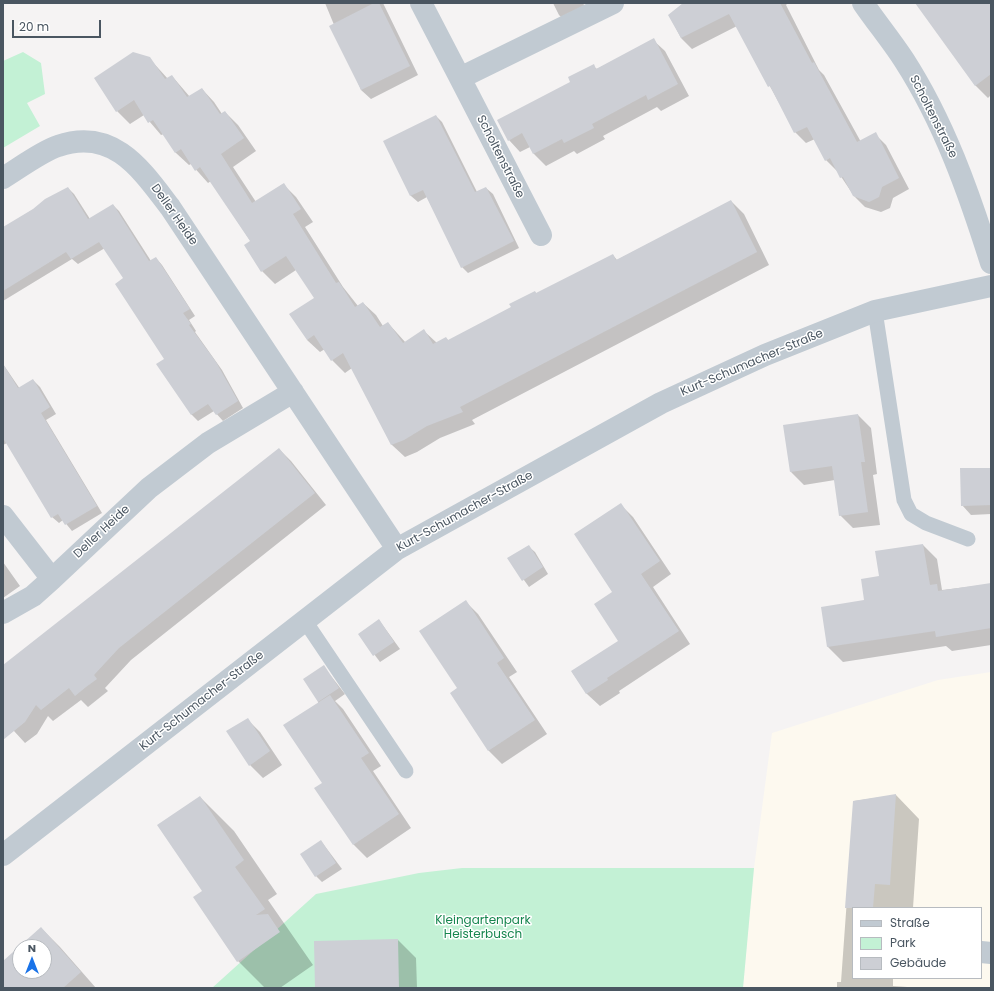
<!DOCTYPE html>
<html>
<head>
<meta charset="utf-8">
<style>
	body { margin:0 }
	#map { position:relative; width:994px; height:991px; overflow:hidden; background:#f5f3f3; font-family:Poppins,sans-serif }
	canvas { display:block }
	.frame { position:absolute; inset:0; border:4px solid #4a5661; pointer-events:none }
	.legend { position:absolute; left:852px; top:907px; width:130px; height:72px; box-sizing:border-box; background:#fff; border:1px solid #b7bbc0; margin:0; padding:5px 7px; list-style:none; font-size:12px; color:#4a5661 }
	.legend li { display:flex; align-items:center; gap:8px; height:20px }
	.legend b { width:20px; border:1px solid #b7bbc0 }
	.north { position:absolute; left:12px; top:939px; width:40px; height:40px; box-sizing:border-box; background:#fff; border:1px solid #b7bbc0; border-radius:50%; rotate:0deg; font-size:11px; font-weight:700; line-height:16px; text-align:center; color:#4a5661 }
	.north::after { content:''; display:block; margin:auto; width:14px; height:18px; background:#1a73e8; clip-path:polygon(50% 0,100% 100%,50% 72%,0 100%) }
	.scale { position:absolute; left:12px; top:20px; width:89px; height:18px; box-sizing:border-box; border:2px solid #4a5661; border-top:0; padding-left:5px; font-size:12px; line-height:14px; white-space:nowrap; color:#4a5661; -webkit-text-stroke:3px #fff; paint-order:stroke }
</style>
</head>
<body>
<div id="map">
<canvas width="994" height="991"></canvas>
<div class="frame"></div>
<ul class="legend">
<li><b style="height:5px;background:#c1cad2"></b>Straße</li>
<li><b style="height:11px;background:#c3f1d5"></b>Park</li>
<li><b style="height:11px;background:#cdcfd5"></b>Gebäude</li>
</ul>
<div class="north">N</div>
<div class="scale">20 m</div>
</div>
<script>
const c = document.querySelector('canvas').getContext('2d');
c.lineJoin = 'round';
function fillPath(path, color) {
  c.fillStyle = color;
  c.fill(path, 'evenodd');
}
function trace(path, color, width, dash) {
  c.strokeStyle = color;
  c.lineWidth = width;
  c.lineCap = dash ? 'butt' : 'round';
  c.setLineDash(dash || []);
  c.stroke(path);
}
function label(font, color, halo, rows, align = 'center') {
  c.font = font + ' Poppins,sans-serif';
  c.lineWidth = 3;
  c.setLineDash([]);
  c.textBaseline = 'middle';
  c.strokeStyle = halo;
  c.fillStyle = color;
  for (const [text, x, y, turn = 0] of rows) {
    c.save();
    c.translate(x, y);
    c.rotate((+turn || 0) * Math.PI / 180);
    c.textAlign = isNaN(turn) ? turn : align;
    if (halo) c.strokeText(text, 0, 0);
    c.fillText(text, 0, 0);
    c.restore();
  }
}
fillPath(new Path2D(`
	M 991,672 L 991,988 L 743,988 L 754,868 L 772,733 L 938,680 ZM 853,908 L 981,908 L 981,978 L 853,978 Z`), '#fdf9ef');
fillPath(new Path2D(`
	M 23,52 L 41,63 L 45,94 L 27,103 L 40,126 L 3,148 L 3,61 Z
	M 462,868 L 754,868 L 743,988 L 212,988 L 316,894 L 419,873 Z`), '#c3f1d5');
fillPath(new Path2D(`
	M 325,3 L 383,3 L 418,75 L 371,99 L 361,90 Z
	M 553,3 L 583,3 L 591,20 L 573,29 L 559,15 Z
	M 693,3 L 788,3 L 786,5 L 819,70 L 824,75 L 861,142 L 875,134 L 886,145 L 909,189 L 893,198 L 890,208 L 881,212 L 865,207 L 854,196 L 838,172 L 826,160 L 815,139 L 806,143 L 795,132 L 737,26 L 692,49 L 681,38 L 669,15 Z
	M 917,3 L 991,3 L 991,97 L 990,96 L 988,98 L 975,85 Z
	M 653,40 L 665,51 L 689,96 L 661,111 L 657,107 L 603,136 L 605,139 L 577,154 L 574,151 L 546,166 L 534,154 L 530,147 L 520,152 L 509,140 L 572,82 L 593,66 L 597,69 Z
	M 149,58 L 168,79 L 172,76 L 190,97 L 202,89 L 214,102 L 222,114 L 225,112 L 238,125 L 256,151 L 233,167 L 256,202 L 283,184 L 296,197 L 313,222 L 305,227 L 343,287 L 358,306 L 363,303 L 376,315 L 383,326 L 388,323 L 406,343 L 424,331 L 437,343 L 446,338 L 449,341 L 512,307 L 535,292 L 537,294 L 613,255 L 617,260 L 731,201 L 744,214 L 769,265 L 472,420 L 475,424 L 440,438 L 417,452 L 405,457 L 392,445 L 352,368 L 345,373 L 332,360 L 325,349 L 320,352 L 307,340 L 315,298 L 296,270 L 275,284 L 262,271 L 251,242 L 211,181 L 208,183 L 191,164 L 189,165 L 176,153 L 164,134 L 161,135 L 144,115 L 130,124 L 117,111 L 96,79 Z
	M 436,116 L 442,122 L 477,192 L 486,188 L 493,194 L 519,248 L 468,273 L 462,267 L 427,197 L 418,202 L 411,196 L 385,141 Z
	M 68,188 L 74,194 L 90,219 L 113,205 L 119,211 L 151,261 L 156,258 L 162,265 L 195,316 L 189,320 L 196,331 L 195,332 L 222,370 L 243,408 L 223,421 L 214,411 L 198,421 L 192,415 L 158,364 L 165,359 L 124,278 L 105,248 L 78,264 L 72,259 L 3,301 L 3,228 Z
	M 3,364 L 20,389 L 33,380 L 40,387 L 56,414 L 46,420 L 102,513 L 72,531 L 63,520 L 59,523 L 52,517 L 7,443 L 3,445 Z
	M 858,415 L 871,428 L 877,474 L 873,475 L 880,525 L 853,528 L 840,515 L 835,480 L 804,485 L 791,472 L 784,426 Z
	M 279,449 L 291,461 L 326,505 L 131,660 L 105,688 L 108,691 L 88,707 L 81,700 L 53,721 L 48,716 L 37,734 L 25,743 L 3,719 L 3,666 Z
	M 991,469 L 991,514 L 971,515 L 962,505 Z
	M 621,505 L 633,517 L 671,574 L 653,587 L 690,644 L 619,691 L 620,693 L 600,706 L 587,694 L 572,672 L 620,641 L 614,592 Z
	M 923,545 L 937,559 L 942,590 L 991,584 L 991,645 L 952,651 L 946,646 L 843,662 L 828,647 L 822,608 L 865,601 L 880,577 Z
	M 528,546 L 535,552 L 548,574 L 529,587 L 509,559 Z
	M 3,562 L 20,586 L 3,598 Z
	M 466,602 L 478,614 L 517,672 L 509,677 L 547,734 L 502,764 L 489,751 L 451,693 L 458,688 Z
	M 379,620 L 400,649 L 380,662 L 359,634 Z
	M 324,667 L 345,694 L 335,701 L 343,709 L 381,766 L 373,771 L 411,828 L 367,858 L 354,845 L 316,788 L 323,783 L 318,701 Z
	M 247,719 L 260,732 L 282,765 L 263,778 L 250,765 Z
	M 896,795 L 919,819 L 913,908 L 853,908 L 853,978 L 893,978 L 893,986 L 922,988 L 837,988 L 837,982 L 841,982 L 854,801 Z
	M 200,797 L 234,831 L 277,894 L 268,900 L 313,965 L 280,988 L 265,988 L 238,961 L 204,891 Z
	M 321,841 L 342,869 L 322,882 L 316,876 Z
	M 41,928 L 60,947 L 96,988 L 3,988 L 3,962 ZM 20,947 L 44,947 L 44,971 L 20,971 Z
	M 398,940 L 416,958 L 417,988 L 316,988 Z`), '#0003');
fillPath(new Path2D(`
	M 374,3 L 379,3 L 410,66 L 361,90 L 329,26 Z
	M 683,3 L 780,3 L 812,63 L 814,62 L 857,142 L 876,132 L 899,178 L 882,187 L 879,197 L 869,202 L 853,196 L 843,177 L 840,178 L 830,158 L 825,161 L 807,127 L 794,133 L 770,86 L 768,87 L 729,14 L 681,38 L 668,15 Z
	M 915,3 L 991,3 L 991,74 L 975,86 Z
	M 654,38 L 678,84 L 648,100 L 646,95 L 592,124 L 594,128 L 564,143 L 562,139 L 533,154 L 522,133 L 508,141 L 497,120 L 570,82 L 568,77 L 594,64 L 596,69 Z
	M 133,52 L 150,57 L 165,79 L 172,75 L 187,97 L 202,88 L 220,114 L 225,111 L 244,138 L 221,154 L 252,203 L 284,183 L 301,209 L 293,214 L 336,283 L 339,282 L 355,307 L 363,302 L 380,327 L 388,322 L 403,343 L 424,329 L 433,344 L 446,337 L 448,340 L 511,307 L 509,304 L 535,291 L 536,293 L 613,254 L 616,260 L 731,200 L 757,252 L 460,407 L 463,412 L 427,426 L 404,440 L 391,445 L 343,353 L 331,361 L 314,335 L 307,340 L 289,314 L 314,298 L 286,256 L 261,272 L 244,245 L 250,241 L 200,167 L 195,171 L 181,149 L 175,153 L 153,120 L 148,123 L 134,100 L 116,112 L 94,78 Z
	M 436,115 L 475,192 L 486,187 L 514,241 L 461,268 L 423,190 L 410,196 L 383,141 Z
	M 68,187 L 88,219 L 113,204 L 149,261 L 156,257 L 190,309 L 183,313 L 191,324 L 189,325 L 216,362 L 238,401 L 216,415 L 208,404 L 191,415 L 156,364 L 164,359 L 115,284 L 123,278 L 99,242 L 71,259 L 66,252 L 3,291 L 3,227 L 33,209 L 45,199 Z
	M 3,364 L 18,388 L 33,379 L 50,407 L 41,413 L 97,506 L 65,525 L 58,514 L 51,518 L 3,438 Z
	M 858,414 L 865,462 L 861,462 L 868,512 L 839,516 L 832,466 L 790,472 L 783,425 Z
	M 279,448 L 315,493 L 119,648 L 94,675 L 97,679 L 86,687 L 75,696 L 69,688 L 41,710 L 36,705 L 25,722 L 3,740 L 3,665 Z
	M 960,468 L 991,468 L 991,505 L 961,506 Z
	M 621,503 L 660,561 L 641,574 L 679,631 L 607,678 L 608,680 L 586,694 L 571,671 L 618,641 L 594,604 L 612,592 L 574,534 Z
	M 923,544 L 930,585 L 937,584 L 938,591 L 991,583 L 991,628 L 936,637 L 935,631 L 827,647 L 821,607 L 864,600 L 861,579 L 879,576 L 875,551 Z
	M 529,545 L 543,567 L 522,581 L 507,558 Z
	M 466,600 L 504,658 L 497,663 L 535,720 L 488,751 L 450,693 L 457,688 L 419,631 Z
	M 379,619 L 394,642 L 373,656 L 358,634 Z
	M 324,665 L 339,688 L 318,702 L 303,679 Z
	M 330,695 L 369,753 L 361,758 L 399,814 L 353,845 L 314,788 L 322,783 L 283,725 Z
	M 248,718 L 270,751 L 249,766 L 226,731 Z
	M 896,794 L 890,885 L 875,884 L 873,908 L 845,908 L 853,801 Z
	M 200,796 L 244,860 L 235,867 L 265,909 L 256,915 L 268,914 L 280,932 L 237,962 L 193,897 L 202,891 L 157,825 Z
	M 321,840 L 336,863 L 315,877 L 300,854 Z
	M 41,927 L 81,972 L 63,988 L 3,988 L 3,961 ZM 20,947 L 44,947 L 44,971 L 20,971 Z
	M 398,939 L 399,988 L 315,988 L 314,941 Z`), '#cdcfd5');
trace(new Path2D(`
	M 875,311 L 904,500 L 911,514 L 926,523 L 968,539
	M 305,621 L 406,771`), '#c1cad2', 15);
trace(new Path2D(`
	M 421,3 L 460,78
	M 863,3 C 876,22 891,40 904,60 C 944,122 969,193 991,263
	M 3,178 C 18,169 42,151 58,146 C 113,127 141,169 170,207 L 397,549
	M 541,235 L 460,78 L 613,3
	M 3,516 L 52,579 L 149,488 L 208,443 L 293,392
	M 3,613 L 33,596 L 52,579
	M 3,855 L 397,549 L 661,403 L 765,355 L 875,311 L 991,286
	M 981,952 L 991,953`), '#c1cad2', 22);
label('12px', '#4a5661', '#fff', [
	["Scholtenstraße",933,117,63],
	["Scholtenstraße",500,157,63],
	["Deller Heide",174,215,55],
	["Kurt-Schumacher-Straße",752,363,-23],
	["Kurt-Schumacher-Straße",465,512,-29],
	["Deller Heide",102,532,-43],
	["Kurt-Schumacher-Straße",202,701,-38]
]);
label('12px', '#17864f', '#fff', [
	["Kleingartenpark",483,921],
	["Heisterbusch",483,935]
]);
</script>
</body>
</html>
